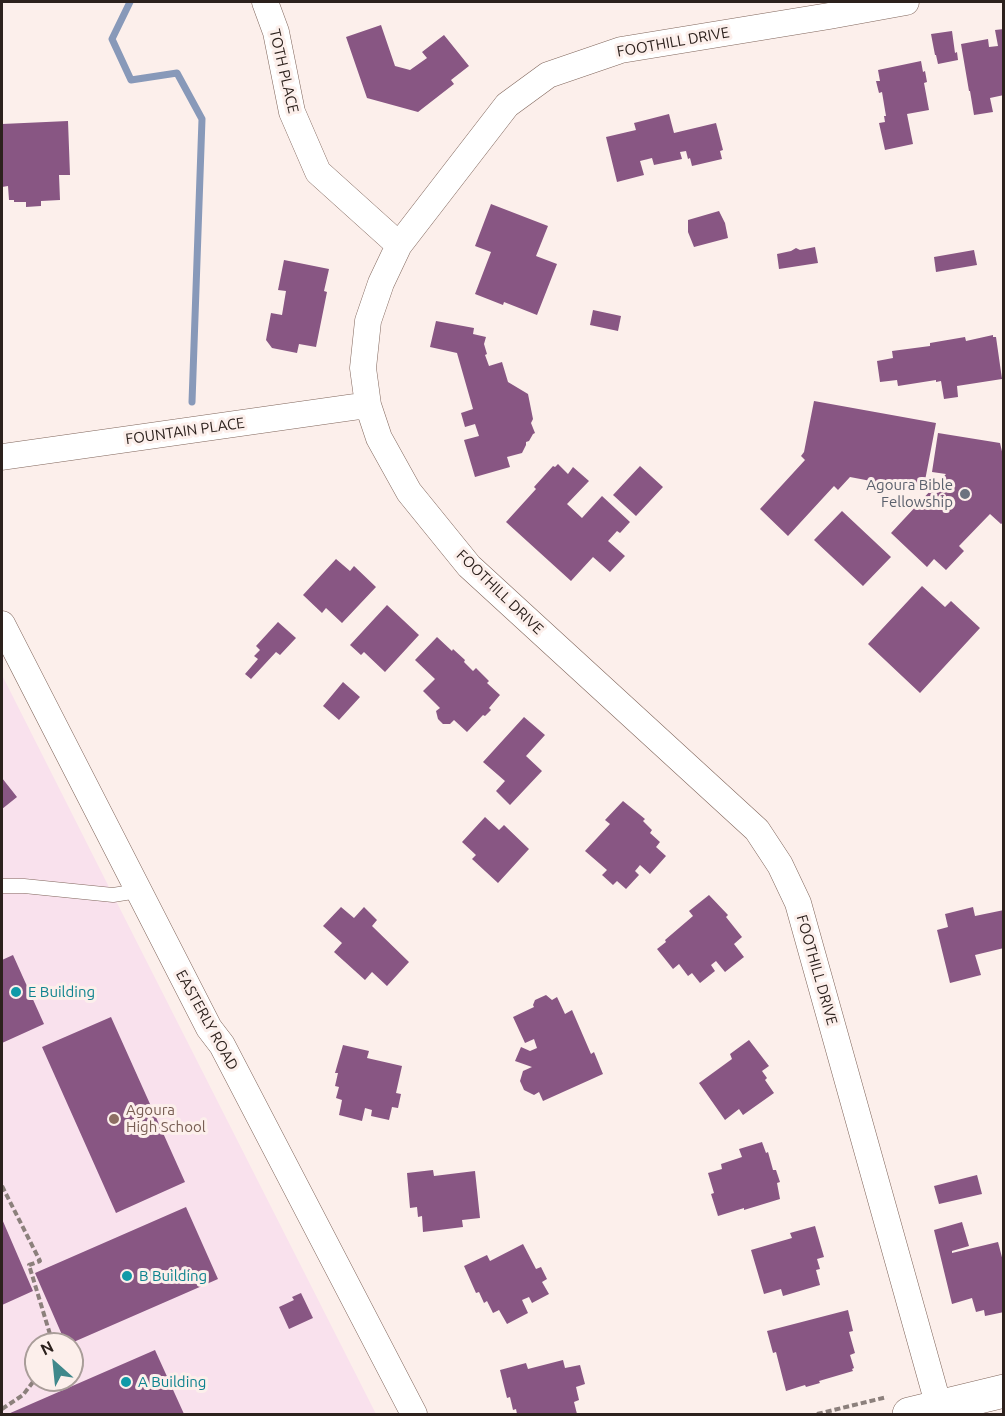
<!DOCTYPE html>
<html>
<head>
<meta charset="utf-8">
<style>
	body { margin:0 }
	#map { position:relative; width:1005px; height:1416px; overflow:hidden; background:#fcefeb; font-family:Ubuntu,sans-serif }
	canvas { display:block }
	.frame { position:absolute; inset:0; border:3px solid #2c211d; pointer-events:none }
	.north { position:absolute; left:24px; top:1332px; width:60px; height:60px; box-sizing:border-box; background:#fcefeb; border:2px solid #a99d99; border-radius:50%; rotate:333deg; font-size:16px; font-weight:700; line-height:24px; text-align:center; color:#2c211d }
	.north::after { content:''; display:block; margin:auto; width:21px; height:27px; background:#40888b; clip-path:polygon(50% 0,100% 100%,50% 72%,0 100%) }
</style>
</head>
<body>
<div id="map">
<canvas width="1005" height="1416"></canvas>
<div class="frame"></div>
<div class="north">N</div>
</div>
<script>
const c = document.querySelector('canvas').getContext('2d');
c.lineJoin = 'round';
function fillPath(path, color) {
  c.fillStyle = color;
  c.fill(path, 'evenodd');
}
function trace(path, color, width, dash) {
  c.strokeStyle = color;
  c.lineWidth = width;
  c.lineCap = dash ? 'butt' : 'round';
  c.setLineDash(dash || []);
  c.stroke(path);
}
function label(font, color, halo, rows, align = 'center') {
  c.font = font + ' Ubuntu,sans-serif';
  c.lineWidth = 6;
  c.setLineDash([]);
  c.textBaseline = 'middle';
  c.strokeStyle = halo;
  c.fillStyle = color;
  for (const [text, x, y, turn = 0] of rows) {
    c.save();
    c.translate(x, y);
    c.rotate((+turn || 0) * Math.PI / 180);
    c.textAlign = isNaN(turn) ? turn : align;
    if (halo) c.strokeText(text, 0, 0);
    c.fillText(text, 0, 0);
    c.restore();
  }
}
fillPath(new Path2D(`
	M 2,675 L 113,895 L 376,1414 L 2,1414 ZM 36,1344 L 72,1344 L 72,1380 L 36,1380 Z`), '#f9e1ed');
trace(new Path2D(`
	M 130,2 L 112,39 L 131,80 L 177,73 L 202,119 L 192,402`), '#8899b9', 7);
fillPath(new Path2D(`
	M 381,25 L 395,66 L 410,70 L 427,58 L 422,52 L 444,35 L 469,66 L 451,80 L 454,84 L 418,112 L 367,98 L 346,37 Z
	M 1004,29 L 1004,95 L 990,98 L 993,112 L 974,115 L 970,91 L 969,91 L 961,44 L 988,39 L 989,47 L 998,46 L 995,30 Z
	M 952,31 L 955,53 L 957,52 L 958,60 L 938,64 L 936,55 L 935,55 L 931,34 Z
	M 921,61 L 923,72 L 925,71 L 927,82 L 924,83 L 929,110 L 907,114 L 913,144 L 885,150 L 879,123 L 885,122 L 884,116 L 886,116 L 882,92 L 879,93 L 876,81 L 880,81 L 878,70 Z
	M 669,114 L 674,133 L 716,123 L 723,150 L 720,151 L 722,159 L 692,166 L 690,158 L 688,159 L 686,151 L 680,152 L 682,159 L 654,165 L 652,158 L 640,161 L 644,175 L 617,182 L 606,137 L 636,130 L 634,123 Z
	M 68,121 L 70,175 L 59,175 L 60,200 L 41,201 L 41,206 L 26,207 L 26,202 L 14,202 L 14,200 L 9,200 L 8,186 L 2,187 L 2,124 Z
	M 491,204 L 548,226 L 536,256 L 557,264 L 537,315 L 504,302 L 503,305 L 475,294 L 491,252 L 475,246 Z
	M 719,211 L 725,223 L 728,238 L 694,247 L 688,232 L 688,220 Z
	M 815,247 L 818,263 L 779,269 L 777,254 L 791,251 L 796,248 L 800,250 Z
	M 974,250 L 977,265 L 936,272 L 934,257 Z
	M 284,260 L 329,269 L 324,291 L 327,292 L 316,347 L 299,344 L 297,353 L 272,348 L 266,340 L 271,313 L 282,315 L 286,291 L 278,290 Z
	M 593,310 L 621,316 L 618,331 L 590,325 Z
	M 436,321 L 474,328 L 473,334 L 486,337 L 484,344 L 487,354 L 485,355 L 489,366 L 502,362 L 508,382 L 528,394 L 533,419 L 531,423 L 535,433 L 533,434 L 529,441 L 526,442 L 526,445 L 522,453 L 507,457 L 510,467 L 475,477 L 464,440 L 479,436 L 475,424 L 465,427 L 461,413 L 473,409 L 457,353 L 430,347 Z
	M 993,335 L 993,337 L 996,337 L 1002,379 L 957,386 L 958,397 L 944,399 L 941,381 L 936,382 L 936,380 L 898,386 L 897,380 L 880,382 L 877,361 L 893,358 L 892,351 L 930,346 L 930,343 L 965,337 L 966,341 Z
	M 814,401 L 936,423 L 923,491 L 850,477 L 838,490 L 834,486 L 788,536 L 760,509 L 805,460 L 801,456 L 804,452 Z
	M 938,433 L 1000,443 L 1004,460 L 1004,522 L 1001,524 L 990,514 L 959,546 L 964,551 L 946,570 L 934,559 L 927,567 L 891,533 L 946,474 L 932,472 Z
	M 558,464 L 568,474 L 573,467 L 589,481 L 567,504 L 582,518 L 602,496 L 630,522 L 620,533 L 617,531 L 608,541 L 625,556 L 610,572 L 593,557 L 571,581 L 506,522 L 536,489 L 534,487 L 553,466 L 555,467 Z
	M 640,466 L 663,487 L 636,516 L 613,495 Z
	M 842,511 L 891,557 L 863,586 L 814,540 Z
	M 336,559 L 350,571 L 354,566 L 376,587 L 342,623 L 326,608 L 322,613 L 303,595 Z
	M 922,586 L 945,607 L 951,601 L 980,628 L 920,693 L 868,644 Z
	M 387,605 L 419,635 L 385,672 L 364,652 L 361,655 L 350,645 Z
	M 278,622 L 296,638 L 280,655 L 276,652 L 251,679 L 245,674 L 258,659 L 254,656 L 260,650 L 256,646 Z
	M 437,637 L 452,651 L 453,649 L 465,660 L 464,662 L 473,671 L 476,668 L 489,681 L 487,683 L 500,695 L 489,708 L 491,710 L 485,716 L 483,715 L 467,732 L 454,720 L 450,724 L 443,724 L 438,719 L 436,711 L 440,708 L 423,691 L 435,679 L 415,660 Z
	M 343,682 L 360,697 L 339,720 L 323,706 Z
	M 524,717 L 545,735 L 526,756 L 542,771 L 510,805 L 496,791 L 505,781 L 483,762 Z
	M 2,778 L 17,797 L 2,809 Z
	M 623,801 L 645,819 L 643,821 L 652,830 L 650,833 L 660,842 L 656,847 L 666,856 L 650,874 L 640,865 L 635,871 L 639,875 L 626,889 L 617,881 L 613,885 L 602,875 L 607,870 L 585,851 L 610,824 L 605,820 Z
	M 485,817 L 499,830 L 504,825 L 529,849 L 498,883 L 472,859 L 476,855 L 462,842 Z
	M 709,895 L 728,915 L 726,917 L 742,937 L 734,944 L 744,957 L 725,972 L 716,961 L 711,965 L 715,971 L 700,983 L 692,973 L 688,976 L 679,964 L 673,969 L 657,949 L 666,942 L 665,940 L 693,916 L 689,911 Z
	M 341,907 L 354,918 L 364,907 L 377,920 L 372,926 L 409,962 L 387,986 L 372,972 L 365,980 L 334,952 L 342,943 L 323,926 Z
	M 973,907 L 975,916 L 1004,910 L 1004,936 L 1002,937 L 1004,948 L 975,955 L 981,975 L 950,983 L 937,930 L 948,927 L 945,914 Z
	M 13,955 L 44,1024 L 2,1043 L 2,960 Z
	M 546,995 L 552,1000 L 557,997 L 565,1014 L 572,1010 L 591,1054 L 594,1052 L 603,1074 L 543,1101 L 539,1092 L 534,1095 L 524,1090 L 520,1081 L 523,1071 L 532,1067 L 515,1061 L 521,1047 L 530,1051 L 537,1048 L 534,1039 L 525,1043 L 513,1017 L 534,1007 L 533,1005 L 535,1000 Z
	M 111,1017 L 185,1182 L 116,1213 L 42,1047 Z
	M 749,1040 L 769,1066 L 762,1071 L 767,1078 L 765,1080 L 774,1093 L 743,1115 L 739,1109 L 725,1120 L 699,1083 L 732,1059 L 730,1054 Z
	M 343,1045 L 369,1051 L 367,1058 L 402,1066 L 396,1093 L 401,1094 L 398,1108 L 392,1107 L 389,1120 L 371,1116 L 372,1110 L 365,1108 L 362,1121 L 339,1115 L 342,1100 L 336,1098 L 339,1087 L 335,1086 L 338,1073 L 335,1073 Z
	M 762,1142 L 766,1153 L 768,1152 L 773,1170 L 776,1170 L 780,1182 L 777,1183 L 780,1199 L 744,1210 L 744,1208 L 718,1216 L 711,1194 L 714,1193 L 708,1173 L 722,1169 L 721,1164 L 742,1157 L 739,1149 Z
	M 433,1170 L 434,1176 L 475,1171 L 480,1218 L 462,1220 L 463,1227 L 423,1232 L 422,1216 L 418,1217 L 417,1207 L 410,1208 L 407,1173 Z
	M 977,1175 L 982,1194 L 939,1204 L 934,1186 Z
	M 186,1207 L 218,1279 L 69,1344 L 66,1344 L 35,1273 Z
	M 2,1219 L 33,1291 L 2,1305 Z
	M 962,1222 L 969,1246 L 952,1251 L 952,1253 L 998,1242 L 1004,1265 L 1004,1312 L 985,1316 L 984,1310 L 976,1312 L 972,1298 L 952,1304 L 934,1230 Z
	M 815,1226 L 824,1257 L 817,1259 L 820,1269 L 816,1270 L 820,1285 L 783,1296 L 781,1289 L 764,1294 L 751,1250 L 792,1238 L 790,1233 Z
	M 523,1244 L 536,1269 L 541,1267 L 547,1279 L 542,1282 L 549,1294 L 532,1303 L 529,1297 L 522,1300 L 528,1313 L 507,1324 L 499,1310 L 493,1313 L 487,1301 L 484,1303 L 479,1292 L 476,1293 L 464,1266 L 487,1255 L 490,1261 Z
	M 301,1293 L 313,1318 L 289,1329 L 279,1307 L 294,1300 L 292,1297 Z
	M 848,1310 L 853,1331 L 849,1332 L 855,1353 L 850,1355 L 854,1368 L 852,1369 L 853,1371 L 819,1381 L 820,1383 L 806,1387 L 805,1385 L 786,1391 L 776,1352 L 773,1353 L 767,1331 Z
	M 155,1350 L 184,1414 L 8,1414 Z
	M 563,1360 L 565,1368 L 580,1365 L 585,1384 L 576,1387 L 579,1400 L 574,1402 L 577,1414 L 517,1414 L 516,1409 L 513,1410 L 510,1397 L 507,1398 L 500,1370 L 526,1363 L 528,1369 Z`), '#885683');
const service = new Path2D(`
	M 2,886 L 24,886 L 113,895 L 138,891`);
const minor = new Path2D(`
	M 265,2 L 276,32 L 292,112 L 318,172 L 399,245
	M 906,2 L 829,16 L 621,50 L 548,75 L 507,105 L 399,245 L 381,283 L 368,321 L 363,368 L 368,405 L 379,438 L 409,492 L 469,566 L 757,830 L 780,865 L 798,903 L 939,1407
	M 2,457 L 368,405
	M 2,624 L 209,1028 L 222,1045 L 414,1414`);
const tertiary = new Path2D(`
	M 909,1414 L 1004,1391`);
trace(service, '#80665c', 15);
trace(minor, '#80665c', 27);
trace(tertiary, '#80665c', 34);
trace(new Path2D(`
	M 2,1186 L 40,1261 L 29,1265 L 53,1344
	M 2,1409 L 23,1395 L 36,1378
	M 817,1414 L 887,1397`), '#8c807c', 4, [6, 3]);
trace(service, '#fff', 14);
trace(minor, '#fff', 26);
trace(tertiary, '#fff', 33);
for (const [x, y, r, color] of [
	[965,494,6,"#6b7280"],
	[16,992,6,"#0f9aa8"],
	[114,1119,6,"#8d6e63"],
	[127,1276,6,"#0f9aa8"],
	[126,1382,6,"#0f9aa8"]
]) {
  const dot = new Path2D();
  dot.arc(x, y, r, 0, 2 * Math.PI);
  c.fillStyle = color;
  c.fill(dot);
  trace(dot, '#fcefeb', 2);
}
label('15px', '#2c211d', '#fcefeb', [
	["FOOTHILL DRIVE",673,42,-10],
	["TOTH PLACE",284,71,77],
	["FOUNTAIN PLACE",185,431,-8],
	["FOOTHILL DRIVE",500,592,44],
	["FOOTHILL DRIVE",817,970,74],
	["EASTERLY ROAD",207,1020,61]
]);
label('15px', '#5b616d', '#fcefeb', [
	["Agoura Bible",953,485],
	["Fellowship",953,502]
], 'right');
label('15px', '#0d838f', '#fcefeb', [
	["E Building",28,992],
	["B Building",139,1276],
	["A Building",138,1382]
], 'left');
label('15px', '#785e54', '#fcefeb', [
	["Agoura",126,1110],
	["High School",126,1127]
], 'left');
</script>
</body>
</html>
